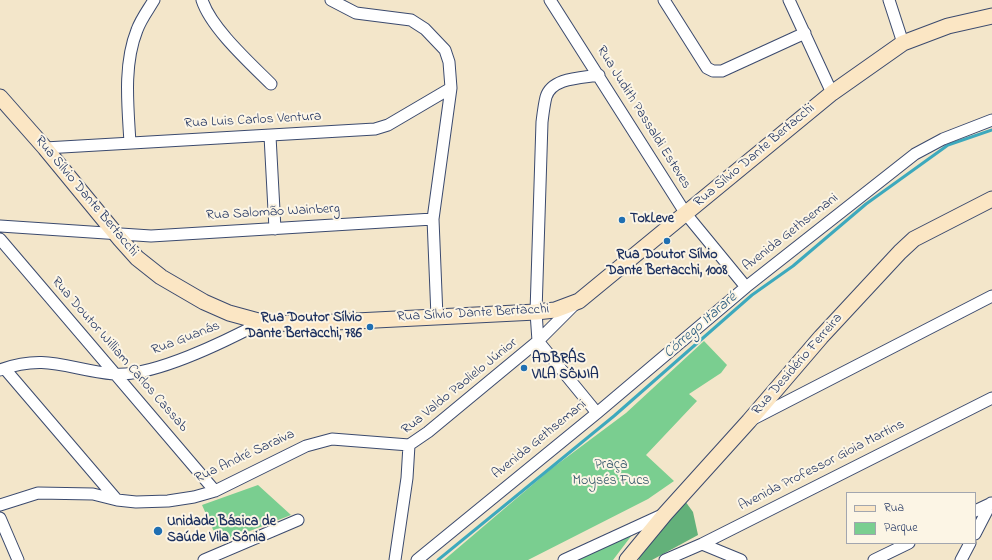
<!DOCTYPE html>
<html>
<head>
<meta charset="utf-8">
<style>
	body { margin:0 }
	#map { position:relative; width:992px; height:560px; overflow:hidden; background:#f3e6ca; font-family:"Indie Flower",sans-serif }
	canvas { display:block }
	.legend { position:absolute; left:846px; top:492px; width:130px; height:52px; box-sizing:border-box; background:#fcf5e5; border:1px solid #a2a6af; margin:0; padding:5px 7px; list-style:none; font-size:12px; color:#1b2f5e }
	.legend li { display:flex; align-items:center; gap:8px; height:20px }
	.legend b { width:20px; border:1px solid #a2a6af }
</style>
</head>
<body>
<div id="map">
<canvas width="992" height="560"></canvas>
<ul class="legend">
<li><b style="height:5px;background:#fbe6c4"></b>Rua</li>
<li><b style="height:11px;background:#7ace90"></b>Parque</li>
</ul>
</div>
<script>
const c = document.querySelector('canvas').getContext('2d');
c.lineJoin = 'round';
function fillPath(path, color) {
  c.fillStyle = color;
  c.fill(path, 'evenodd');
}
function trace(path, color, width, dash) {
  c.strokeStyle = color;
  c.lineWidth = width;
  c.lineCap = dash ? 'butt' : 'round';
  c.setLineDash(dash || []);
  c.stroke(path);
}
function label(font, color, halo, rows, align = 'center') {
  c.font = font + ' "Indie Flower",sans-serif';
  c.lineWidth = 4;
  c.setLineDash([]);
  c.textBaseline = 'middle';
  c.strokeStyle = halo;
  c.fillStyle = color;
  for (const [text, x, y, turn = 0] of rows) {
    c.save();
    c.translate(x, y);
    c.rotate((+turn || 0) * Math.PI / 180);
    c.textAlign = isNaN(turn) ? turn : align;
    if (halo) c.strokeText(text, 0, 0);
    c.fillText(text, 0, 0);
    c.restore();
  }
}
fillPath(new Path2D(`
	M 704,341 L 727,365 L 721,373 L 689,394 L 697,401 L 646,455 L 674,481 L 648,499 L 528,560 L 444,560 L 551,469 L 626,413 Z
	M 258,485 L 291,515 L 219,543 L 202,505 Z
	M 635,531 L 613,560 L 578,560 Z`), '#7ace90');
fillPath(new Path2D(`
	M 685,501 L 693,512 L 698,535 L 652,560 L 639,560 L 637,553 Z`), '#63b17a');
trace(new Path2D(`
	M 438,560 L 614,416 L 752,295 L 793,266 L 866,204 L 948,145 L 992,130`), '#3da9bd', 3);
const street = new Path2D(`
	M 202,0 C 211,28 250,63 271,84
	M 331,0 L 356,13 L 411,20 L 425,29 L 445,50 L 449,62 L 451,88 L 433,219 L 437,317
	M 550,0 L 686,214 L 746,287
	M 664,0 L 707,68 L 713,71 L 722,71 L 805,33
	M 789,0 L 832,93
	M 889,0 L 903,43
	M 270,136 L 275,229
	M 130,143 C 128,107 123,65 137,30 C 141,19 148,10 154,0
	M 45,148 L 375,129 L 388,125 L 451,88
	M 0,226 L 151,236 L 433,219
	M 0,239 L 215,491
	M 538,341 L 536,312 L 542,122 C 543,114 544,105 546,97 C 552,77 583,78 599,75
	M 538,341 L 597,413
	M 5,369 L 117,500
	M 0,370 C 47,353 69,370 114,374 C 153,377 226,341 262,322
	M 755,418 L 992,296
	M 409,445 L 428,432 L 538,341 L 576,303
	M 0,505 L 38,493 L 93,494 L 117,500 L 136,502 L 168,501 L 194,497 L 215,491 L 306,446 L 332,439 L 409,445
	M 975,511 L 992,503
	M 0,518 L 18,560
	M 975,534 L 991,503
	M 702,544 L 741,560
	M 204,560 L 298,520
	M 395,560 L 407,478 L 409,445
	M 417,560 L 597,413 L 746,287 L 915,154 L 943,139 L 992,120
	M 564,560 L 662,515
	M 665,560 L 702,544 L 992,398
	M 874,560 L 909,543
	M 961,560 L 970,543`);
const secondary = new Path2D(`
	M 0,97 L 45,148 L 120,239 L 137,258 L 161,277 L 204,302 L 229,313 L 262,322 L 296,324 L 536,312 L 555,310 L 579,301 L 832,93 L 903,43 L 948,26 L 992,16
	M 627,560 L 665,514 L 749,421 L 821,337 L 900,252 L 914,239 L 992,199`);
trace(street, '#3b4a6e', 13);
trace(secondary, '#3b4a6e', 17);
trace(street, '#fff', 11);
trace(secondary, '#fbe6c4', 15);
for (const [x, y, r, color] of [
	[622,220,4,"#1f6fb2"],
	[667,241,4,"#1f6fb2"],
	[370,327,4,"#1f6fb2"],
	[524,368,4,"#1f6fb2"],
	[158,531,5,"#1f6fb2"]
]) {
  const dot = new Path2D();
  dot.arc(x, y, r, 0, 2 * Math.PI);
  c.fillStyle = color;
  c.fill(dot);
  trace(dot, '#fcf5e5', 1.5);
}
label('14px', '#1b2f5e', '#fcf5e5', [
	["Rua Judith Passaldi Esteves",643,118,58],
	["Rua Luis Carlos Ventura",253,121,-3],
	["Rua Sílvio Dante Bertacchi",755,156,-40],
	["Rua Sílvio Dante Bertacchi",86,197,50],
	["Rua Salomão Wainberg",273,213,-3],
	["Avenida Gethsemani",791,233,-38],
	["Rua Sílvio Dante Bertacchi",473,314,-3],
	["Rua Guanás",186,339,-21],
	["Rua Doutor William Carlos Cassab",119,355,49],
	["Rua Desidério Ferreira",798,365,-49],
	["Rua Valdo Paolielo Júnior",460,387,-39],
	["Avenida Gethsemani",540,440,-39],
	["Rua André Saraiva",245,457,-25],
	["Avenida Professor Gioia Martins",822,466,-27]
]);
label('bold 14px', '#1b2f5e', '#fcf5e5', [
	["TokLeve",630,220],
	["Rua Doutor Sílvio",667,256,"center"],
	["Dante Bertacchi, 1008",667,272,"center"],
	["Rua Doutor Sílvio",362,319,"right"],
	["Dante Bertacchi, 786",362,335,"right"],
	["ADBRÁS",532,360],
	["VILA SÔNIA",532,376],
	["Unidade Básica de",167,523],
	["Saúde Vila Sônia",167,539]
], 'left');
label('14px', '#33576a', '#fcf5e5', [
	["Praça",611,466],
	["Moysés Fucs",611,482]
]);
label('italic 15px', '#275a7f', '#fcf5e5', [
	["Córrego Itararé",701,326,-41]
]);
</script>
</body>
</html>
